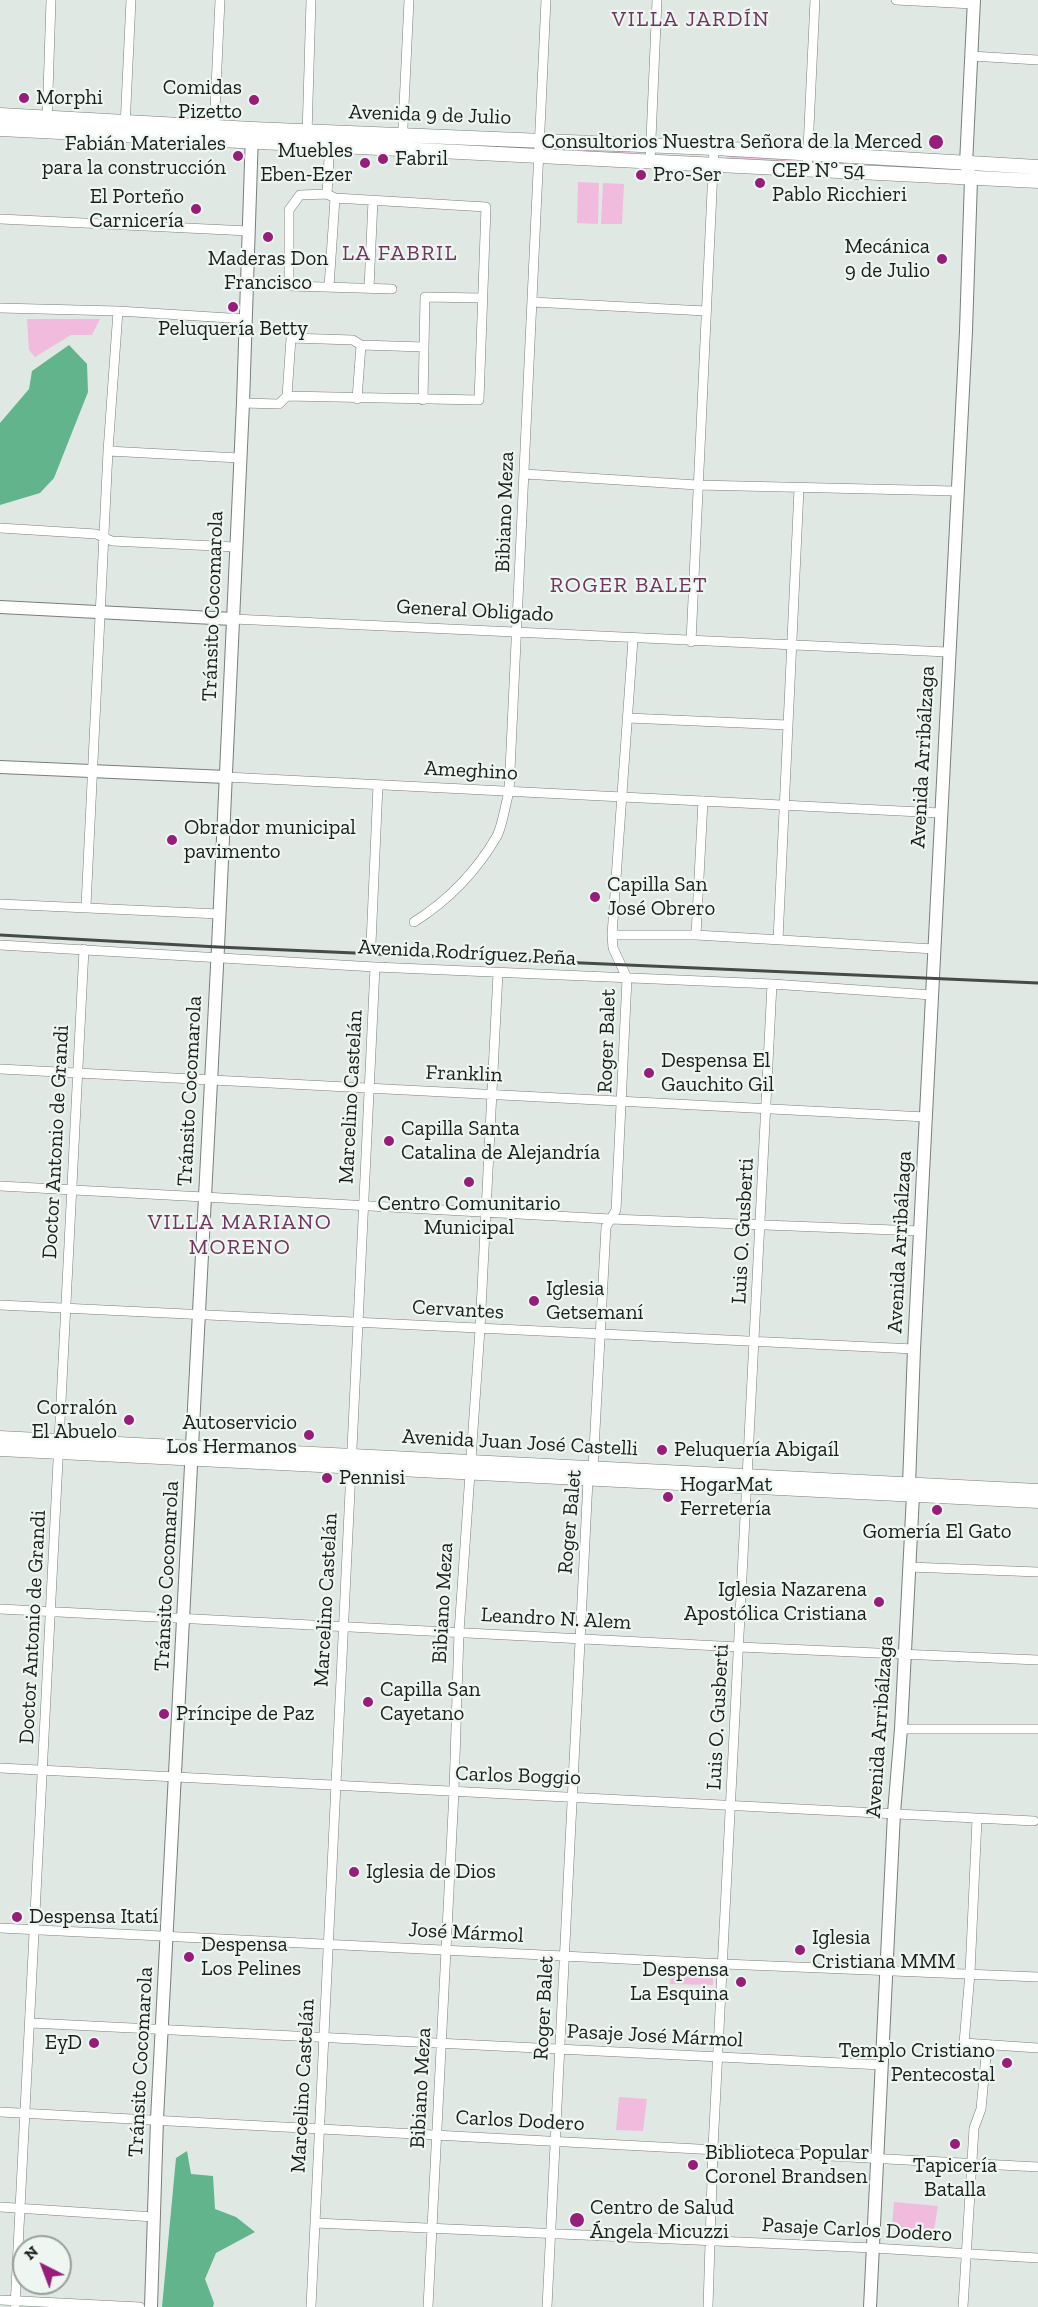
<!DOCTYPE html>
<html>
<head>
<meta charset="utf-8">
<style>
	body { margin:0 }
	#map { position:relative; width:1038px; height:2307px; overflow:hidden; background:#e0e8e4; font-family:"Zilla Slab",serif }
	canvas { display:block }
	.north { position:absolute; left:12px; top:2235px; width:60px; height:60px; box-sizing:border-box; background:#edf6f1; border:2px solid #99a09c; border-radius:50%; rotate:318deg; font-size:16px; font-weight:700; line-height:24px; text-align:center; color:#1b1e1c }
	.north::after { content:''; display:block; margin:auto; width:21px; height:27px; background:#961e7a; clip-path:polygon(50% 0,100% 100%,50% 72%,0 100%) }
</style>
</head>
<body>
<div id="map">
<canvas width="1038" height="2307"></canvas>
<div class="north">N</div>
</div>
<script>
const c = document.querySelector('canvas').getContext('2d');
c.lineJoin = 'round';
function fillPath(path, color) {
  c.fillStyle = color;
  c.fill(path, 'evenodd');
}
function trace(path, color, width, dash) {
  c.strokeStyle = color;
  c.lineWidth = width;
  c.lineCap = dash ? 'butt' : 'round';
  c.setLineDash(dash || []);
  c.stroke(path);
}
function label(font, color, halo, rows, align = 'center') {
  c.font = font + ' "Zilla Slab",serif';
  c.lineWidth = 4.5;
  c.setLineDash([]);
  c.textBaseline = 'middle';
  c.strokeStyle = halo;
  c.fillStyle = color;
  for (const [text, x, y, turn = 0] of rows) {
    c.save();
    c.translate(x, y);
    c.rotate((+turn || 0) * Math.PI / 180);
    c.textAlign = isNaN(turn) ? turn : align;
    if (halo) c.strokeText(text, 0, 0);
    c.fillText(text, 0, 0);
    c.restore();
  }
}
fillPath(new Path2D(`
	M 562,147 L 632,150 L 631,156 L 562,153 Z
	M 727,155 L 793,158 L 792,164 L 727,160 Z
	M 827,161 L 955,167 L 955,173 L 826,167 Z
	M 578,182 L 599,183 L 598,224 L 577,223 Z
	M 603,183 L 624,184 L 622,224 L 601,224 Z
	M 27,319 L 100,319 L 92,335 L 71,335 L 35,357 L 29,350 Z
	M 671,1969 L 713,1969 L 713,1985 L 670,1984 Z
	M 619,2097 L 647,2099 L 643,2131 L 616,2130 Z
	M 894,2202 L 938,2206 L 934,2230 L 892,2227 Z`), '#f1bbde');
fillPath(new Path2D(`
	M 69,345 L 87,364 L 88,392 L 54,478 L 40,493 L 0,505 L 0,423 L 29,389 L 32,371 Z
	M 187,2151 L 191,2174 L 213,2176 L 215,2209 L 236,2217 L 255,2232 L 216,2253 L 205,2279 L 214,2303 L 213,2307 L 162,2307 L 176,2158 Z`), '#62b48d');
const street = new Path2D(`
	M 896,0 L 973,4
	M 971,56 L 1038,60
	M 47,123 L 51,0
	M 125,127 L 131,0
	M 214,132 L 220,0
	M 307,135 L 311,0
	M 402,148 L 409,0
	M 650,162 L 657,0
	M 807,170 L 815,0
	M 327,194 L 330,140
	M 0,219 L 249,231
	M 329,287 L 335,198
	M 369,288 L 373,200
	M 532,302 L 706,311
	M 0,308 L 118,311 L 245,319
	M 287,396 L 291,338 L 353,340 L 361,345 L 424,347
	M 357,399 L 361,345
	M 423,400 L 425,297 L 482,298
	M 243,403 L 279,404 L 287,396 L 479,400 L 486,207 L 335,198 L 327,194 L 300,195 L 289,210 L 289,286 L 392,289
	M 108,451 L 239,458
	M 525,474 L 697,485 L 956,491
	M 0,528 L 96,534 L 112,541 L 235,547
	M 233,619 L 947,652
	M 691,642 L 714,148
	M 628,718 L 787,725
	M 226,777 L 940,813
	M 0,904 L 219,914
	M 86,906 L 108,451 L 118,311
	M 414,922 C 449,900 476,872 497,836 C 503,824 505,805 509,792 L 546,0
	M 612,935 L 696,935 L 934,949
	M 696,935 L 703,801
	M 778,940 L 799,489
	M 371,944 L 378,785
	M 0,945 L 375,967 L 772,984 L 932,995
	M 0,1069 L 926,1117
	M 0,1186 L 611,1219 L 920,1231
	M 0,1305 L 914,1349
	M 909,1567 L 1038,1572
	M 0,1609 L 739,1647 L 1038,1660
	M 901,1729 L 1038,1729
	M 0,1768 L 1034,1821
	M 977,1819 L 970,1973 L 964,2043 L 1038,2048
	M 0,1928 L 724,1964 L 1038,1977
	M 31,2023 L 882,2065
	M 0,2112 L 1038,2167
	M 0,2207 L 154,2217
	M 315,2223 L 873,2248 L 1038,2258
	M 0,2300 L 140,2307
	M 15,2307 L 84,949
	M 311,2307 L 375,967
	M 428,2307 L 454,1791 L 459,1632 L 480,1329 L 498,973
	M 547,2307 L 588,1480 L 593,1468 L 606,1227 L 616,1210 L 627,978 L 613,948 L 612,935 L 633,639
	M 708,2307 L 713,2148 L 772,984
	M 963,2307 L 974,2128 L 981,2109 L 987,2045`);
const secondary = new Path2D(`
	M 0,607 L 233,619
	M 0,767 L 226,777
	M 151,2307 L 157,2119 L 218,947 L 243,403 L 252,133
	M 870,2307 L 894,1813 L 901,1729 L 913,1495 L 909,1485 L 914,1349 L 966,331 L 971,179 L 966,164 L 974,0`);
const primary = new Path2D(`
	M 0,115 L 252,129 L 714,148 L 1038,167
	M 0,129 L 1038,181
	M 0,1438 L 1038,1491
	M 0,1449 L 1038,1501`);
trace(street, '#787f7b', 10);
trace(secondary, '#787f7b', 14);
trace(primary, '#787f7b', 15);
trace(street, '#fff', 9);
trace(secondary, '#fff', 12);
trace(primary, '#fff', 14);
trace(new Path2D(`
	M 0,935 L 218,947 L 1038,983`), '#464a48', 3);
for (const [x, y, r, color] of [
	[24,98,6,"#961e7a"],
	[254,100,6,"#961e7a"],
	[936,142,8,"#961e7a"],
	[238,156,6,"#961e7a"],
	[383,159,6,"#961e7a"],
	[365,163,6,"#961e7a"],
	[641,175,6,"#961e7a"],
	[760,183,6,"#961e7a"],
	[196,209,6,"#961e7a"],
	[268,237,6,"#961e7a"],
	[942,259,6,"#961e7a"],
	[233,307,6,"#961e7a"],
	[172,840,6,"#961e7a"],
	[595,897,6,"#961e7a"],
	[649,1073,6,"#961e7a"],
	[389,1141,6,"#961e7a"],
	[469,1182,6,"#961e7a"],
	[534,1301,6,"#961e7a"],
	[129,1420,6,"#961e7a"],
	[309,1435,6,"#961e7a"],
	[662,1450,6,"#961e7a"],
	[327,1478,6,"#961e7a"],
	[668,1497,6,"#961e7a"],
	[937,1510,6,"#961e7a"],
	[879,1602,6,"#961e7a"],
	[368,1702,6,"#961e7a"],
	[164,1714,6,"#961e7a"],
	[354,1872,6,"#961e7a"],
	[17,1917,6,"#961e7a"],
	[800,1950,6,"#961e7a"],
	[189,1957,6,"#961e7a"],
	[741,1982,6,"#961e7a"],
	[94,2043,6,"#961e7a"],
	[1007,2063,6,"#961e7a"],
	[955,2144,6,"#961e7a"],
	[693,2165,6,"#961e7a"],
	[577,2220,8,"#961e7a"]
]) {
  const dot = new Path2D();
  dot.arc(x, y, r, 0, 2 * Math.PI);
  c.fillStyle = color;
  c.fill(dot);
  trace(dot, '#edf6f1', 2);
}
label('21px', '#1b1e1c', '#edf6f1', [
	["Comidas",242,88,"right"],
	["Pizetto",242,112,"right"],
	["Morphi",36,98],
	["Consultorios Nuestra Señora de la Merced",922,142,"right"],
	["Fabián Materiales",226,144,"right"],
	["para la construcción",226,168,"right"],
	["Muebles",353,151,"right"],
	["Eben-Ezer",353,175,"right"],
	["Fabril",395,159],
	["CEP Nº 54",772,171],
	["Pablo Ricchieri",772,195],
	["Pro-Ser",653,175],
	["El Porteño",184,197,"right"],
	["Carnicería",184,221,"right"],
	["Mecánica",930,247,"right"],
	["9 de Julio",930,271,"right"],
	["Maderas Don",268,259,"center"],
	["Francisco",268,283,"center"],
	["Peluquería Betty",233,329,"center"],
	["Obrador municipal",184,828],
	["pavimento",184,852],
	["Capilla San",607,885],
	["José Obrero",607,909],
	["Despensa El",661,1061],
	["Gauchito Gil",661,1085],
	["Capilla Santa",401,1129],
	["Catalina de Alejandría",401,1153],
	["Centro Comunitario",469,1204,"center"],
	["Municipal",469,1228,"center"],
	["Iglesia",546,1289],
	["Getsemaní",546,1313],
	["Corralón",117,1408,"right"],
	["El Abuelo",117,1432,"right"],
	["Autoservicio",297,1423,"right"],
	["Los Hermanos",297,1447,"right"],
	["Peluquería Abigaíl",674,1450],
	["Pennisi",339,1478],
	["HogarMat",680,1485],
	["Ferretería",680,1509],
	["Gomería El Gato",937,1532,"center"],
	["Iglesia Nazarena",867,1590,"right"],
	["Apostólica Cristiana",867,1614,"right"],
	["Capilla San",380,1690],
	["Cayetano",380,1714],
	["Príncipe de Paz",176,1714],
	["Iglesia de Dios",366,1872],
	["Despensa Itatí",29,1917],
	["Iglesia",812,1938],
	["Cristiana MMM",812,1962],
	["Despensa",201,1945],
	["Los Pelines",201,1969],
	["Despensa",729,1970,"right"],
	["La Esquina",729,1994,"right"],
	["EyD",82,2043,"right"],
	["Templo Cristiano",995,2051,"right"],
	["Pentecostal",995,2075,"right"],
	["Biblioteca Popular",705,2153],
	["Coronel Brandsen",705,2177],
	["Tapicería",955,2166,"center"],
	["Batalla",955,2190,"center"],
	["Centro de Salud",590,2208],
	["Ángela Micuzzi",590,2232]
], 'left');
label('21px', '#1b1e1c', '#edf6f1', [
	["Avenida 9 de Julio",430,115,2],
	["Bibiano Meza",505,512,-88],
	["Tránsito Cocomarola",213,606,-88],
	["General Obligado",475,611,3],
	["Avenida Arribálzaga",923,757,-87],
	["Ameghino",471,771,3],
	["Avenida Rodríguez Peña",467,953,3],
	["Roger Balet",607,1041,-88],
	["Franklin",464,1074,2],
	["Tránsito Cocomarola",190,1091,-87],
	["Marcelino Castelán",351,1097,-87],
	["Doctor Antonio de Grandi",56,1142,-87],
	["Luis O. Gusberti",743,1231,-87],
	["Avenida Arribálzaga",900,1242,-87],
	["Cervantes",458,1310,3],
	["Avenida Juan José Castelli",520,1443,3],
	["Roger Balet",570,1522,-85],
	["Tránsito Cocomarola",167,1576,-87],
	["Marcelino Castelán",326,1600,-87],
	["Bibiano Meza",443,1603,-87],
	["Leandro N. Alem",556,1619,3],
	["Doctor Antonio de Grandi",33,1627,-87],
	["Luis O. Gusberti",718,1717,-87],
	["Avenida Arribálzaga",880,1727,-86],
	["Carlos Boggio",518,1776,2],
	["José Mármol",466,1933,3],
	["Roger Balet",544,2008,-87],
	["Pasaje José Mármol",655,2036,3],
	["Tránsito Cocomarola",141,2062,-87],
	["Marcelino Castelán",303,2086,-87],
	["Bibiano Meza",421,2088,-87],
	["Carlos Dodero",520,2121,3],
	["Pasaje Carlos Dodero",857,2230,3]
]);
c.letterSpacing = '1.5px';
label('22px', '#70355f', '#edf6f1', [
	["VILLA JARDÍN",691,20],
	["LA FABRIL",400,254],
	["ROGER BALET",629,586],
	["VILLA MARIANO",240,1223],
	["MORENO",240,1248]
]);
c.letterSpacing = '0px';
</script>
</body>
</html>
